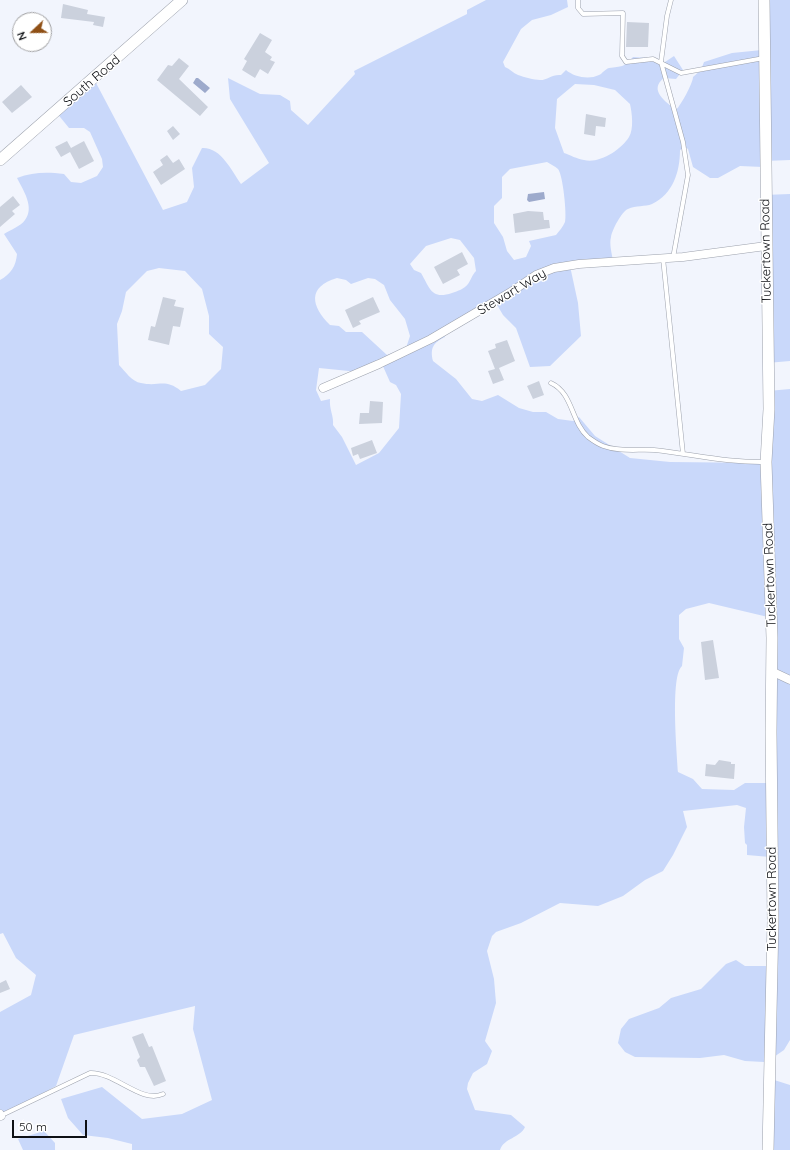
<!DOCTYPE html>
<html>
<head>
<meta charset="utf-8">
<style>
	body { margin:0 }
	#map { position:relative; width:790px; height:1150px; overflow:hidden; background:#f2f5fd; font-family:Quicksand,sans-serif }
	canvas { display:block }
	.north { position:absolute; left:12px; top:12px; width:40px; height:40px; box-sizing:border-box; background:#fff; border:1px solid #9f9fa1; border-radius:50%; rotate:248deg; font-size:11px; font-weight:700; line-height:16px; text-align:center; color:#0e1014 }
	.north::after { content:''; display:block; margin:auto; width:14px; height:18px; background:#8f5016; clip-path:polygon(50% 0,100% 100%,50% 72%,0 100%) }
	.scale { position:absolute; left:12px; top:1120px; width:75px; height:18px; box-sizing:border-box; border:2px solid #0e1014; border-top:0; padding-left:5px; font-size:12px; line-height:14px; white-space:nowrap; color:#0e1014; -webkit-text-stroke:3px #fff; paint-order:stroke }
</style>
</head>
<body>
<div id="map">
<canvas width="790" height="1150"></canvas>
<div class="north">N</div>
<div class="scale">50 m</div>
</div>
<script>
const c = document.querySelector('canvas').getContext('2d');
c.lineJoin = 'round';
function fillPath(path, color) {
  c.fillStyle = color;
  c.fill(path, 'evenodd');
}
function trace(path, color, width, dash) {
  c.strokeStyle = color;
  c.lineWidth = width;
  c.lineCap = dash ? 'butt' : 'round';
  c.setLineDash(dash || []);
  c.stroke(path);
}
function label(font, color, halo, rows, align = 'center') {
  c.font = font + ' Quicksand,sans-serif';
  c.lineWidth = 3;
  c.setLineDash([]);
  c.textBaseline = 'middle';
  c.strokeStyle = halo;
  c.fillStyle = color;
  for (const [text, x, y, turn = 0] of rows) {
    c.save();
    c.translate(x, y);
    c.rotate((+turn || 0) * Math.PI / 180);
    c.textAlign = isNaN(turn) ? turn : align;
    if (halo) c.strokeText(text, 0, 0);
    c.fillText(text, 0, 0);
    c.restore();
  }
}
fillPath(new Path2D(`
	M 486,0 L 567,0 L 568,7 L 551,15 L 532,20 L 521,29 L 503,62 L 505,67 C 510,69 513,73 518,75 C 524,77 534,80 540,80 C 548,80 552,74 561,75 L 566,70 C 574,77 589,80 599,75 C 602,74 605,69 609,68 C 622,66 623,68 633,57 L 649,58 L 662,64 L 674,56 L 683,70 L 676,79 L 664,78 C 648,90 666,102 676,110 C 681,105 693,83 693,77 L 701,70 L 704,62 L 732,53 L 762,50 L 762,0 L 790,0 L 790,160 L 765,161 L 763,167 L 740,166 L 718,178 L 710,178 L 693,167 L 688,149 L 685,147 L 680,150 C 680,172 673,194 652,204 C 645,207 636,205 628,209 C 622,211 612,230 611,237 C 609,244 612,254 613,261 L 570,266 L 578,303 L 581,336 L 550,366 L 530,367 L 516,328 L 503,315 L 496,303 L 443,333 L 445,337 C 433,343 430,348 433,361 L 456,379 L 472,399 L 482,401 L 498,395 L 519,408 L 533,412 L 546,412 L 558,419 L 573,421 L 579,417 L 595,436 L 630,458 L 670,462 L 764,463 L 768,391 L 790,389 L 790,1040 L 784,1050 L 768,1061 L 764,1062 L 745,1061 L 724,1055 L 700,1058 L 635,1057 L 625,1052 L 618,1043 L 621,1029 L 629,1019 L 659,1008 L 671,998 L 701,989 L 726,964 L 736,960 L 745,966 L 770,966 L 770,857 L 747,855 L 747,845 L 745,843 L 744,827 L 746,808 L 737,805 L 683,811 L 687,827 L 673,855 L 663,871 L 645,880 L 623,896 L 598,906 L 560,903 L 521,923 L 496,932 L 492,936 L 487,951 L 494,979 L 496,1003 L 485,1041 L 492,1051 L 487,1064 L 473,1073 L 468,1083 L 467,1089 L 475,1110 L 511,1115 L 525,1127 C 520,1138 504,1138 500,1150 L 132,1150 L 132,1144 L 108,1138 L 83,1135 L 68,1118 L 61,1099 L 102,1087 L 142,1119 L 182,1114 L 212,1100 L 193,1029 L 195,1006 L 74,1035 L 56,1086 L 2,1116 L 0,1112 L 0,1012 L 31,995 L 36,975 L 16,958 L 3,933 L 0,934 L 0,280 C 11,274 16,266 17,254 L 4,234 C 10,230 21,226 25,220 C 35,207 23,190 17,178 C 33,172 47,172 64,174 L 71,182 L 81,183 L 97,176 L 103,167 L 102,159 L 90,132 L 84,128 L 69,128 L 56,112 L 95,81 L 163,210 L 187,202 L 194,187 L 192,168 L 202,148 C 221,147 231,170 241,184 L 269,163 L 230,99 L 228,78 L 260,94 L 280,95 L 290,101 L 291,110 L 308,125 L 355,74 L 354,71 L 467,14 L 467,10 ZM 575,84 L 594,85 L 615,90 L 630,104 C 632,113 634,129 629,137 C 621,150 599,164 584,160 C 577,159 570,155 564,153 L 555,128 L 557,99 ZM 547,162 C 550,164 555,166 558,169 C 563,175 567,215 565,222 C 563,227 559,231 556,235 L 529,241 L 531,246 L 526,257 L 514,260 L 507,251 L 503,237 L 494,223 L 494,206 L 502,198 L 502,177 L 510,169 ZM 451,238 L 460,240 L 474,258 L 476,271 C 472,275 471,280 468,284 C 464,289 458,291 452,293 C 431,300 430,288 421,273 L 414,270 L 410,264 L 426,246 ZM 159,268 L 185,271 L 202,289 L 209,316 L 209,334 L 223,347 L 221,369 L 205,385 L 181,391 C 165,378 159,387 141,383 C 132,382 125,371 119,365 L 117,324 L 122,311 L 126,292 L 147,271 ZM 337,278 L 346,280 L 351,284 L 368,278 L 375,279 L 384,285 L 390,300 L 405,319 L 410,336 L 406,348 L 387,355 L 362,332 L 346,332 L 339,326 L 330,325 C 311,306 307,287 337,278 ZM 382,364 L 390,382 L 396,385 L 401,394 L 399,428 L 379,453 L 356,465 L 342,437 L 333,425 C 334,416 329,409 330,399 L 321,401 L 316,390 L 319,368 L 359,372 ZM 709,603 L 768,617 L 768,783 L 745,783 L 734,790 L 702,789 L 693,779 L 678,772 C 677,753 670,676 682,666 L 684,648 L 679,639 L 679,615 L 686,609 Z
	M 790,194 L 790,361 L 767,363 L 764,195 Z
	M 768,1078 L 790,1085 L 790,1150 L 767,1150 Z
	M 44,1131 L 55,1143 L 55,1150 L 23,1150 L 18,1139 Z`), '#c9d8fa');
fillPath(new Path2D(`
	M 196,78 L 198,78 L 210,88 L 205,93 L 193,83 Z
	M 544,192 L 545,199 L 529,202 L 527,200 L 528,194 Z`), '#9daacc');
fillPath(new Path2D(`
	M 63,4 L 88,10 L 87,14 L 105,17 L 103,27 L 93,25 L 94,22 L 61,18 Z
	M 627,22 L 649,23 L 648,47 L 626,47 Z
	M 260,33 L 272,40 L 265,52 L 272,57 L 270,60 L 275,62 L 268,74 L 260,69 L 255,78 L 242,70 L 247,61 L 244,59 Z
	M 179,58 L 189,66 L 179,79 L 208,107 L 200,116 L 157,80 L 168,65 L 172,66 Z
	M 21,85 L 32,97 L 12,113 L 2,102 Z
	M 586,114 L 606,118 L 605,127 L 596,126 L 595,136 L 584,134 Z
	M 173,126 L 180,134 L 173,140 L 167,131 Z
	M 67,141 L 71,148 L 84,141 L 94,161 L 79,169 L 70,152 L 61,157 L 55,147 Z
	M 167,155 L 173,163 L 179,159 L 185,169 L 161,185 L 153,172 L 163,165 L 160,160 Z
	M 13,196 L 20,205 L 12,211 L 15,214 L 0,227 L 0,207 Z
	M 528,211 L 543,212 L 544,220 L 549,220 L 550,228 L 515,233 L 513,214 Z
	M 462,252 L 468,264 L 457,270 L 460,275 L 443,284 L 434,267 Z
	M 163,297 L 176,300 L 174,306 L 184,308 L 180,327 L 173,326 L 169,345 L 148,340 L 151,326 L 155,327 Z
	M 373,297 L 380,312 L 359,321 L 361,324 L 353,328 L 345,310 Z
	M 507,340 L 515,361 L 499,368 L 504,380 L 493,384 L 488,371 L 495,369 L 488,351 L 496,348 L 495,344 Z
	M 539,381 L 544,395 L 533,399 L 527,386 Z
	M 370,401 L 383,402 L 382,423 L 359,424 L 360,413 L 369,413 Z
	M 372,440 L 377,453 L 360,459 L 358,454 L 353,456 L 351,448 Z
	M 713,640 L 719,678 L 705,680 L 701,642 Z
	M 719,760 L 731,762 L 731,764 L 735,764 L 734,779 L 705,776 L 706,764 L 715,765 Z
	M 6,980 L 10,989 L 0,993 L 0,983 Z
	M 143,1033 L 149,1047 L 152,1046 L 166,1081 L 154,1086 L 145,1067 L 140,1067 L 137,1060 L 140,1057 L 132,1037 Z`), '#cbd1dd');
const lane = new Path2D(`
	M 578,0 L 578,8 L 583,14 L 623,13 L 622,56 L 626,62 L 653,59 L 681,73 L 764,58
	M 671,0 L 667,16 L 661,62 L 683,142 L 688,175 L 673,258
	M 663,258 L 683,454
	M 551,383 C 573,393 571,422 588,437 C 592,440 598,444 603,446 C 619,452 638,449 654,450 C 692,454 728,463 766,462
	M 0,1116 L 90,1073 C 115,1072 141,1104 163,1094`);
const street = new Path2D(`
	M 323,388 L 379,364 L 431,339 L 511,292 L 536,275 L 554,268 L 579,264 L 683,257 L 766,246
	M 771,671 L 790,680
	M 0,1114 L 1,1116`);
const secondary = new Path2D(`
	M 764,0 L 769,409 L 766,462 L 772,638 L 771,732 L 773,921 L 768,1150
	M 0,160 L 182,0`);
trace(lane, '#9ca1ac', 5);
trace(street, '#9ca1ac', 9);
trace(secondary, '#9ca1ac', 12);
trace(lane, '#fff', 4);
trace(street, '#fff', 8);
trace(secondary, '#fff', 11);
label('13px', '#0e1014', '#fff', [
	["South Road",92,81,-41],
	["Tuckertown Road",766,251,-91],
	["Stewart Way",512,292,-31],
	["Tuckertown Road",770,575,-92],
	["Tuckertown Road",772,899,-90]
]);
</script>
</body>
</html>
